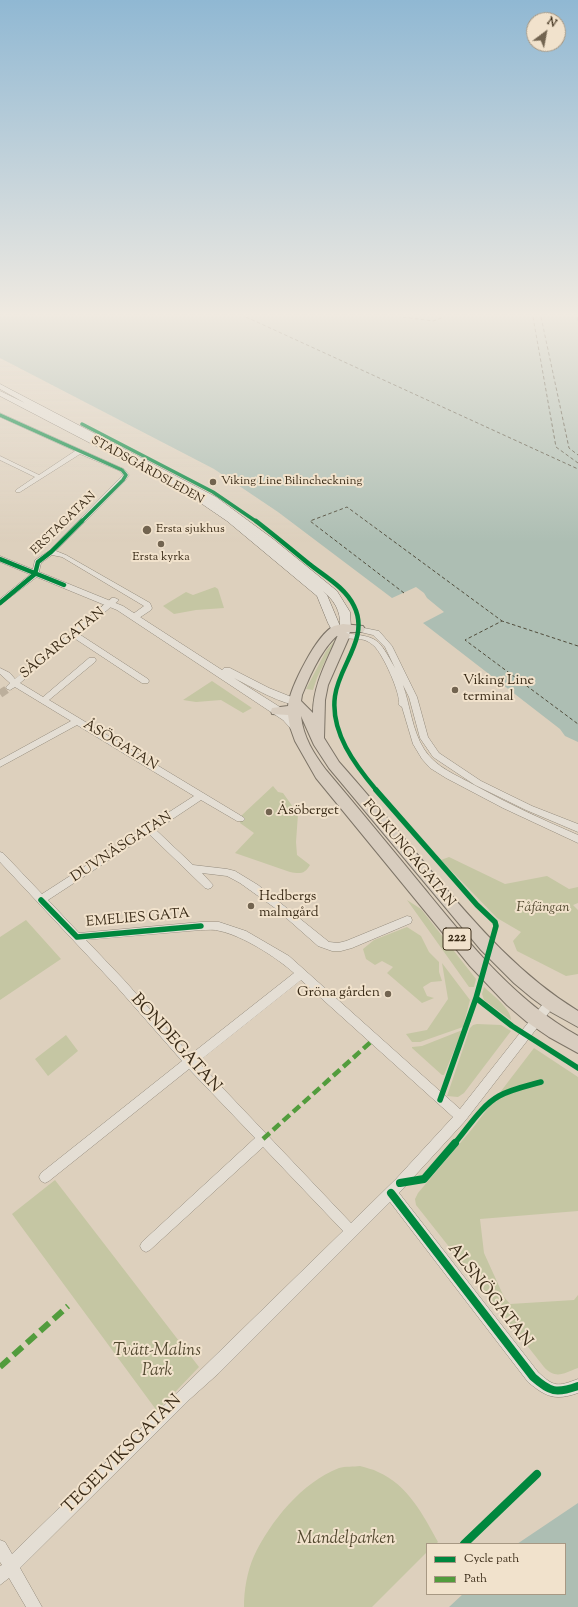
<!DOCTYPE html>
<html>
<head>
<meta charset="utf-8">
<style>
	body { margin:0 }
	#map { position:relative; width:578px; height:1607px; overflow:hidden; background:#ddd0bd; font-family:"Sorts Mill Goudy",serif }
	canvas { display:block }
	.legend { position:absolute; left:426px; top:1543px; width:140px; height:52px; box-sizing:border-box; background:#f1e2cc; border:1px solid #a79883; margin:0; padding:5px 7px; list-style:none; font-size:12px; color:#392a16 }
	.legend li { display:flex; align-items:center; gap:8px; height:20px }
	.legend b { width:20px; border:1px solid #a79883 }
	.north { position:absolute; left:526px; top:12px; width:40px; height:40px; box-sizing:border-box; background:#f1e2cc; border:1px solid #a79883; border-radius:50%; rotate:32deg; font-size:11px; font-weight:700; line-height:16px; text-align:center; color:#392a16 }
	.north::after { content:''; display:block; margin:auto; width:14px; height:18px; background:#726450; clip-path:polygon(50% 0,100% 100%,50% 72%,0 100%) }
</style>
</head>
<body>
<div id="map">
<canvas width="578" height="1607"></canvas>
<ul class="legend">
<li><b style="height:5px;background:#00873e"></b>Cycle path</li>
<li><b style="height:5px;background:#529c3d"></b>Path</li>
</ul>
<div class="north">N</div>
</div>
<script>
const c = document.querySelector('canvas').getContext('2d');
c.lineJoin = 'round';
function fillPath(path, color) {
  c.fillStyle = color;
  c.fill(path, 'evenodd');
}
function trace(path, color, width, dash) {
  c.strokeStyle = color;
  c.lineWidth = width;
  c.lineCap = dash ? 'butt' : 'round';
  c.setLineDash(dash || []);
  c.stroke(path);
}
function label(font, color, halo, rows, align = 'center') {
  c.font = font + ' "Sorts Mill Goudy",serif';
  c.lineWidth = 4;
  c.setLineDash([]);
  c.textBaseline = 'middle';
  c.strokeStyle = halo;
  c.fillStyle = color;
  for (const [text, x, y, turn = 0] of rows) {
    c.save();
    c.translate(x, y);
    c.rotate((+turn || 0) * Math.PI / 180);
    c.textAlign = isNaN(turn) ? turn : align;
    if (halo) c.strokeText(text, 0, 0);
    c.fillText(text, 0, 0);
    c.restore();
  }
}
fillPath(new Path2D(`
	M 215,587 L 218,589 L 224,608 L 196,610 L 174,614 L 163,606 L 186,592 L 193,595 Z
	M 335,640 L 317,678 L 313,690 L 306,689 L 326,651 Z
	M 212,681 L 252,708 L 243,713 L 221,700 L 196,702 L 183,700 Z
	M 273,786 L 278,792 L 283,793 L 298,814 L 296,842 L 297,855 L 310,865 C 305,874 300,874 290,872 L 235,853 L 254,833 L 240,823 L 242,815 Z
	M 449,857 L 505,884 L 547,876 L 569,889 L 578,887 L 578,903 L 573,905 L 578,910 L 578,974 L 566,976 L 517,951 L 513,941 L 521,932 L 497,918 L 441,860 Z
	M 407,900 L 421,909 L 476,979 L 474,987 L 469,987 Z
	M 26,920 L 61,959 L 0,1000 L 0,937 Z
	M 407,927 L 421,936 L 429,952 L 439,962 L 439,972 L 442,981 L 431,982 L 423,987 L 427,996 L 434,998 L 422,1003 L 387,973 L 393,967 L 382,961 L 375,965 L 366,959 L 363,949 L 374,940 Z
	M 442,963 L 470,1000 L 463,1027 L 420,1042 L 412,1042 L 406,1034 L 427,1030 L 448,999 Z
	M 484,987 C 492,995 511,1008 511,1020 L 484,1000 L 482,994 Z
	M 477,1024 L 501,1025 L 511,1031 L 464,1093 L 458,1097 L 447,1096 L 470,1028 L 473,1025 Z
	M 460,1031 L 462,1031 L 444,1075 L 442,1075 L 412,1048 L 412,1047 L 422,1046 Z
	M 66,1035 L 78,1051 L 48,1076 L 35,1059 Z
	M 534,1048 L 578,1077 L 578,1211 L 480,1219 L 484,1253 L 504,1297 L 510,1304 L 574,1300 L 578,1295 L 578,1368 C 564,1373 556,1380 544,1367 L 416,1205 L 415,1199 L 418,1193 L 472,1129 Z
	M 55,1180 L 199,1367 L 157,1411 L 12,1214 Z
	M 360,1466 C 366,1468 373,1469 378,1472 C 407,1484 424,1516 438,1542 L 436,1544 L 427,1544 L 427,1552 L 372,1607 L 244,1607 C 244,1590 247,1572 254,1556 C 270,1522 302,1482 339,1468 C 345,1466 354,1467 360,1466 Z`), '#c5c6a3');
fillPath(new Path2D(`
	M 0,317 L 578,317 L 578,742 L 565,736 L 560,729 L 423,623 L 444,612 L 427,598 L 424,593 L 416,587 L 392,598 L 278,512 L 214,469 L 0,358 Z
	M 578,1503 L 578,1607 L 449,1607 L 463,1594 L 565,1594 L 565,1544 L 517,1544 Z`), '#adbeb3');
trace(new Path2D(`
	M 246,317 L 578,469
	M 403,317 L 433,321 L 444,317
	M 533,317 L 556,447 L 578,463
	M 541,317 L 569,448 L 578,455
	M 577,317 L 578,323
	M 404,593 L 310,521 L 347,507 L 502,621
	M 578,646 L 502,621 L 465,640 L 578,724`), '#514d3c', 1, [3.5, 2.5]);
trace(new Path2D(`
	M 0,694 L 10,687`), '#bcaf9c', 8, [8, 4]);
const minor = new Path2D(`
	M 0,413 L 124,469 L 129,475 L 125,481 L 56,551 L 66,555 L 150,603 L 152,608 L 151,610 L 139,618 L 133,618 L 133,614 L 144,606 L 62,557 L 52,555 L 41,563 L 38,576 L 0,605 L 0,599 L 32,573 L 35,560 L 49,551 L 123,475 L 120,471 L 80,454 L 20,492 L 16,492 L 16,490 L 35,477 L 0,460 L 0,456 L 39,475 L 75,451 L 0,417 Z
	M 112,598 L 115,598 L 119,600 L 79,634 L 148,679 L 149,681 L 148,683 L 142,683 L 74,638 L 20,683 L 43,697 L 89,658 L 95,658 L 96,660 L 95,662 L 49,700 L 243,817 L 245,819 L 243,821 L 237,821 L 201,800 L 156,830 L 193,865 L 227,869 L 235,871 L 258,885 L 329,942 L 338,943 L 346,941 L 407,916 L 411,917 L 412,920 L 411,923 L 352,948 L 341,951 L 332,951 L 318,946 L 275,908 L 240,883 L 227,876 L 202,873 L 213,885 L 211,888 L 208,889 L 205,888 L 149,834 L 48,900 L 79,933 L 201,922 L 219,922 L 246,931 L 289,956 L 460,1109 L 546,1000 L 550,998 L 554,1000 L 555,1003 L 554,1006 L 465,1121 L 399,1193 L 538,1372 C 554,1387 557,1387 578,1379 L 578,1393 C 555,1401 546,1397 528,1382 L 390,1202 L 219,1373 L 190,1399 L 20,1568 L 42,1607 L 26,1607 L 9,1578 L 0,1585 L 0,1566 L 2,1565 L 0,1562 L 0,1540 L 5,1542 L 12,1554 L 343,1231 L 263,1147 L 150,1250 L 146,1252 L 142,1250 L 140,1246 L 142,1242 L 255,1138 L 189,1069 L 49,1181 L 45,1183 L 41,1181 L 39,1177 L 41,1173 L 182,1061 L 117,987 L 0,862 L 0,852 L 3,853 L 42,894 L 194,796 L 77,725 L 0,767 L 0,760 L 71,721 L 15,687 L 10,690 L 7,689 L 6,687 L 10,683 L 0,674 L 0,668 L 10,673 L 15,679 ZM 201,930 C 207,930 214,929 220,931 C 243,936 276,957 294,973 L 190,1055 L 125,981 L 86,940 ZM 301,980 L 453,1117 L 396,1179 L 351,1223 L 198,1062 Z
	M 356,627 L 359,627 L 379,631 L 392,646 L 417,697 L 428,737 L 439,753 L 481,781 L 532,806 L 578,824 L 578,832 L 526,810 L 475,785 L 433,757 L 420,738 L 409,697 L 403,685 C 410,705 412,730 424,749 C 436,768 457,775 476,786 C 509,804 543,820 578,835 L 578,843 L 503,808 L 446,778 L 430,768 L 422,759 L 413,744 L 402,707 L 399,705 C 401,694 383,654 374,646 C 372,644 369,642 367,641 C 359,637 346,641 340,635 L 344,633 C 379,637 378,638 395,668 L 385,647 L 373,635 L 356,631 Z`);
const tertiary = new Path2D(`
	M 0,556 L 123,606 L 222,670 L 224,668 L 230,668 L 269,688 L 299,700 L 300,702 L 299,704 C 287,708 246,684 234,678 L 291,714 L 301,727 L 300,730 L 292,730 L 283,720 L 117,610 L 0,562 Z`);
const secondary = new Path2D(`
	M 0,384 L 216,497 L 273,539 L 337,591 L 350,612 L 351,628 L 348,638 L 340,638 L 333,632 L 328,623 L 317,596 L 227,521 L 186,493 L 0,396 L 0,391 L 25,403 L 0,389 ZM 323,591 C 334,600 341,611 340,626 L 327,595 Z`);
const primary = new Path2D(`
	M 343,624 L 363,626 L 365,629 L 363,632 L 346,632 L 350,635 L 328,685 L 325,700 L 324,738 L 339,762 C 372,799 403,837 435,876 C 478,927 521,976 578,1011 L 578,1027 L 551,1012 L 532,998 L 514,983 L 481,950 L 329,768 L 314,745 L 301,716 C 303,737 314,754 326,770 C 359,809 391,848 423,887 C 469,943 514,1000 578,1036 L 578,1053 L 549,1037 L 527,1022 L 507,1005 L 470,966 L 316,778 L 295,741 L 290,727 L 288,715 L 272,714 L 271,711 L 272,708 L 288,706 C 290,687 317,634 334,626 C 337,625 340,625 343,624 ZM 338,635 C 327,661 313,685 313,713 L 301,701 L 302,695 C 310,675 322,648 338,635 Z`);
trace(minor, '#948b7d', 1);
trace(tertiary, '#948b7d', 1);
trace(secondary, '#7d7467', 1);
trace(primary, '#7d7467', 2);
fillPath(minor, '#e4ded4');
fillPath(tertiary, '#e4ded4');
fillPath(secondary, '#e4ded4');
fillPath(primary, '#d8cdbf');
trace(new Path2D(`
	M 263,1139 L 373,1040`), '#529c3d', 4.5, [9, 4.5]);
trace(new Path2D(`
	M 0,1367 L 68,1306`), '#529c3d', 6, [12, 6]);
trace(new Path2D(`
	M 0,415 L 122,470 L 126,475 L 123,480 L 81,522
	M 82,424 L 213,492 L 257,522`), '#00873e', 3.5);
trace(new Path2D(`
	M 256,521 C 274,535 291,549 308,563 C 324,576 345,587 354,606 C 370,638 339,665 335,696 C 330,732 355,765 377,791
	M 0,559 L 64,585
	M 0,603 L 35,574 L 38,562 L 51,552 L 82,521`), '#00873e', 4.5);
trace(new Path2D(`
	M 376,790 L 477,905 L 495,922 L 496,926 L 476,998 L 440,1100
	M 41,900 L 77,937 L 201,926
	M 476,998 L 512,1026 L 578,1068
	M 454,1144 C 468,1128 481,1106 499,1096 C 512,1089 527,1086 541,1082`), '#00873e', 5.5);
trace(new Path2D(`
	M 400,1183 L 424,1179 L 455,1143
	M 391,1193 L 533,1377 C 550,1392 556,1394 578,1386
	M 464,1544 L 537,1474`), '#00873e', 8);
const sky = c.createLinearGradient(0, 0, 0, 542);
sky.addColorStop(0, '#90b8d3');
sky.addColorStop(0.58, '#f0eae1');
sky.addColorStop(1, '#f0eae100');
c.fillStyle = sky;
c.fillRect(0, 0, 578, 542);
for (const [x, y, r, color] of [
	[213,482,4,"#726450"],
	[147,530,5,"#726450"],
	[161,544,4,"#726450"],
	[455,690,4,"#726450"],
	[269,812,4,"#726450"],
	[251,906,4,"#726450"],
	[388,994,4,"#726450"]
]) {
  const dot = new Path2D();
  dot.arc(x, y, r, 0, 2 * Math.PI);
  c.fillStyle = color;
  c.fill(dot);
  trace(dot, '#f1e2cc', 1.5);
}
label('12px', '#392a16', '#f1e2cc', [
	["STADSGÅRDSLEDEN",147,471,29],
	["ERSTAGATAN",64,524,-44]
]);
label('12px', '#392a16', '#f1e2cc', [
	["Viking Line Bilincheckning",221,482],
	["Ersta sjukhus",156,530],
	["Ersta kyrka",161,558,"center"]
], 'left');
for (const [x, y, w] of [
	[457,939,28]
]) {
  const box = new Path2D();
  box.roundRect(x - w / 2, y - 11, w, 22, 3);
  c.fillStyle = '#f1e2cc';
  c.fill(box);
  trace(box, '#392a16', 1);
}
label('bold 13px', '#392a16', null, [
	["222",457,939]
]);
label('14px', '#392a16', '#f1e2cc', [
	["SÅGARGATAN",63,644,-39],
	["ÅSÖGATAN",120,746,31],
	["DUVNÄSGATAN",122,848,-33],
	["FOLKUNGAGATAN",408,854,50],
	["EMELIES GATA",138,919,-5]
]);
label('14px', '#392a16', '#f1e2cc', [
	["Viking Line",463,682],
	["terminal",463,698],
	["Åsöberget",277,812],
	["Hedbergs",259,898],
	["malmgård",259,914],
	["Gröna gården",380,994,"right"]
], 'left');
label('italic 14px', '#51472e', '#f1e2cc', [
	["Fåfängan",543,909]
]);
label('17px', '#392a16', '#f1e2cc', [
	["BONDEGATAN",175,1044,48],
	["ALSNÖGATAN",489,1296,52],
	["TEGELVIKSGATAN",123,1455,-45]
]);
label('italic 17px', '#51472e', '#f1e2cc', [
	["Tvätt-Malins",157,1352],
	["Park",157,1372],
	["Mandelparken",346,1540]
]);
</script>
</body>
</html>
